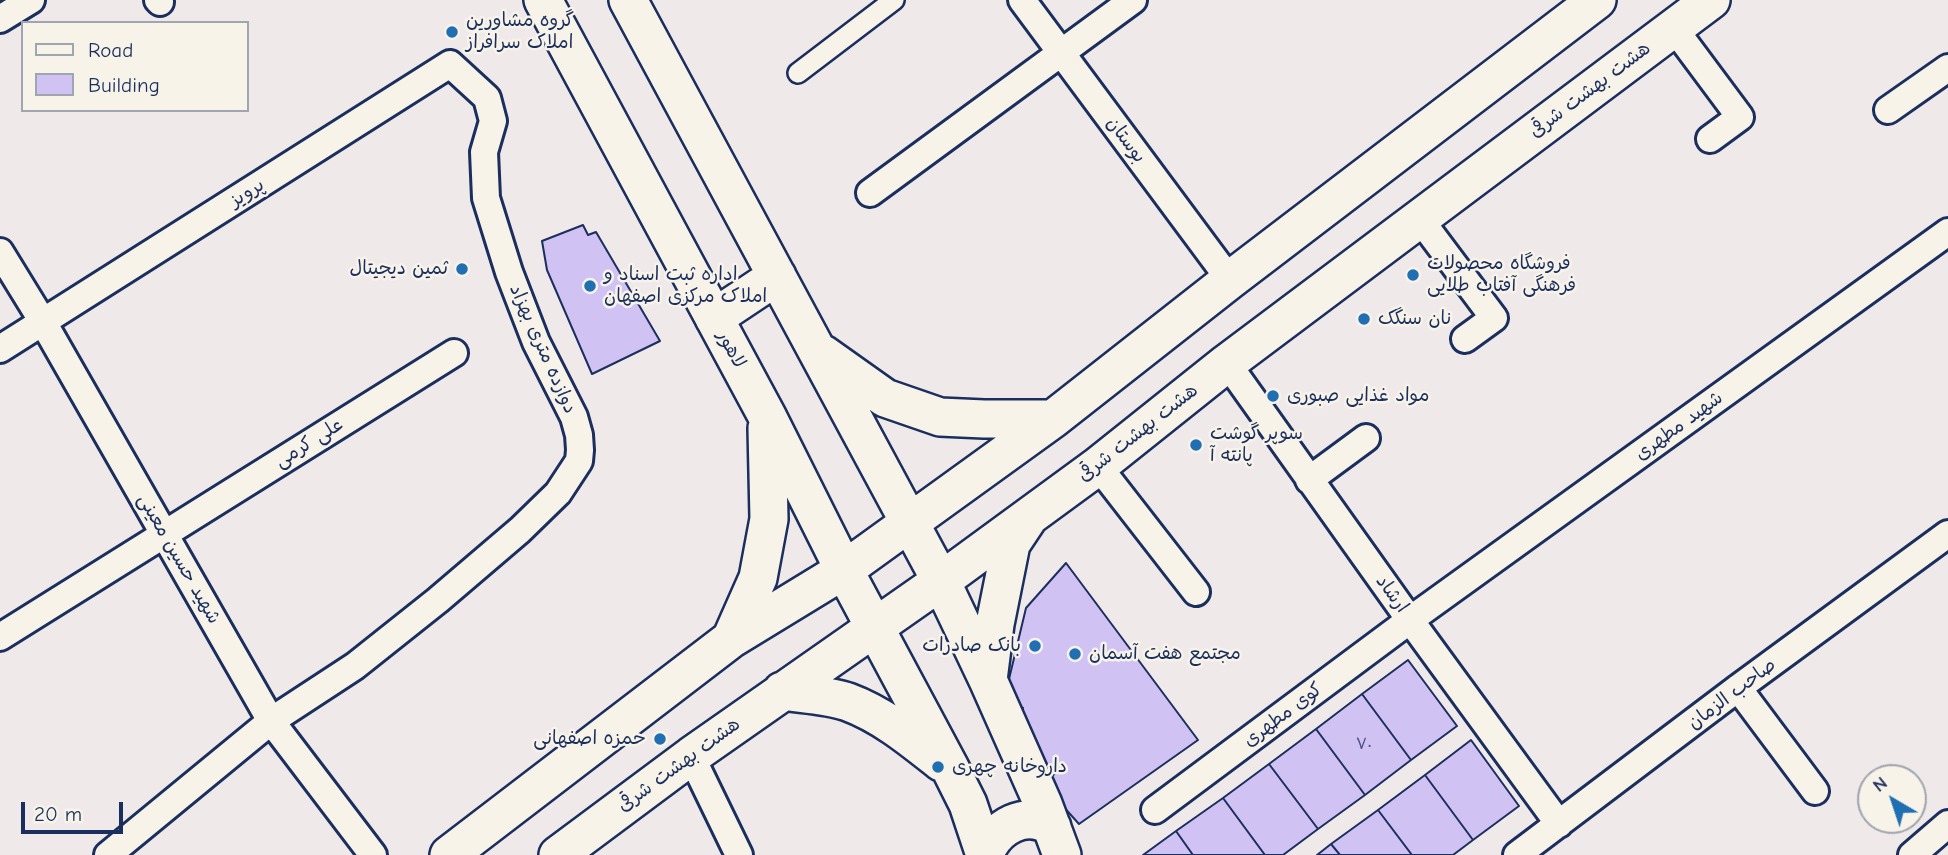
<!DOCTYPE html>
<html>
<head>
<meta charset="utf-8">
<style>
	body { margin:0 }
	#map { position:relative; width:1948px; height:855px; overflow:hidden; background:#efe9ea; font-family:"Comic Neue",sans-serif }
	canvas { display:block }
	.legend { position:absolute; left:21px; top:21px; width:228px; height:91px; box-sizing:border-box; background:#f7f3e8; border:2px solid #9fa5b1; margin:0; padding:9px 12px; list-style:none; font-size:21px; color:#1b2f5e }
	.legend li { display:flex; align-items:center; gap:14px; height:35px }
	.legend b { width:35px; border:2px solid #9fa5b1 }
	.north { position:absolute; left:1857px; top:764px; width:70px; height:70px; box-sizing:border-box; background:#f7f3e8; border:2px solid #9fa5b1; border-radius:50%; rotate:321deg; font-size:19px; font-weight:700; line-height:28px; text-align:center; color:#1b2f5e }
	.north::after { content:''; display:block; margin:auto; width:24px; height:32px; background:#1f6fb2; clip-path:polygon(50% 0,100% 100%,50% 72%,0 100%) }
	.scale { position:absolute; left:21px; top:802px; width:102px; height:32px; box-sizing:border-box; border:4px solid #1b2f5e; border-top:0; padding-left:9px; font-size:21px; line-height:24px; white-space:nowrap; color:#1b2f5e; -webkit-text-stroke:5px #f7f3e8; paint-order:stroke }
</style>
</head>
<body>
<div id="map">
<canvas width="1948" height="855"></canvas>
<ul class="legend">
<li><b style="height:9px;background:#f7f3e8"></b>Road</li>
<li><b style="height:19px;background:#d1c2f4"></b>Building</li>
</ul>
<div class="north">N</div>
<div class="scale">20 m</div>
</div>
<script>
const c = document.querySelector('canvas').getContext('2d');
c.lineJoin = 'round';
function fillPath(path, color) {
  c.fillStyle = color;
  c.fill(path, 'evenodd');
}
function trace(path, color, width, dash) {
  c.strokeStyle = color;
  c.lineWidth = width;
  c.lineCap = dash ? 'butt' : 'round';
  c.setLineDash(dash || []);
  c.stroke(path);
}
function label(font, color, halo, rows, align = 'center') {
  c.font = font + ' "Comic Neue","Playpen Sans Arabic",sans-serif';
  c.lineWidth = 5;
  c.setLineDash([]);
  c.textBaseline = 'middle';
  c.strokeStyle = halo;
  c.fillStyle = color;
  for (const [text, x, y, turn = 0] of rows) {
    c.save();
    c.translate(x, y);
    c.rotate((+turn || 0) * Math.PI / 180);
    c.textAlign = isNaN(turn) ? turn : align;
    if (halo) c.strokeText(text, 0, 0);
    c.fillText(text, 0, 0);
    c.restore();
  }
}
const building = new Path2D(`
	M 583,225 L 588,235 L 596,232 L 660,341 L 592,374 L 547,270 L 542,241 Z
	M 1066,563 L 1198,740 L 1079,824 L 1043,784 L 1059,770 L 1032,761 L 1023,742 L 1023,708 L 1004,700 L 1026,608 Z
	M 1408,660 L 1457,726 L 1411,760 L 1362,694 Z
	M 1362,694 L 1411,760 L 1365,795 L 1316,729 Z
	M 1316,729 L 1365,795 L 1318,829 L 1269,764 Z
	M 1471,740 L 1519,806 L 1473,840 L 1425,775 Z
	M 1269,764 L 1318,829 L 1283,855 L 1265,855 L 1223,798 Z
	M 1425,775 L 1473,840 L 1453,855 L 1412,855 L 1378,810 Z
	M 1223,798 L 1265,855 L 1193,855 L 1176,831 Z
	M 1378,810 L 1412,855 L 1340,855 L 1331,844 Z
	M 1176,831 L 1193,855 L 1143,855 Z
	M 1331,844 L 1340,855 L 1317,855 Z`);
fillPath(building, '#d1c2f4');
trace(building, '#1b2f5e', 2);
const pedestrian = new Path2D(`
	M 798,73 L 894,0`);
const minor = new Path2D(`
	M 158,0 L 160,2
	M 1022,0 L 1230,280
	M 0,19 L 31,0
	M 1673,27 L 1740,117 L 1710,139
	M 1888,110 L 1948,68
	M 870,193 L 1133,0
	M 1419,218 L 1494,318 L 1465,339
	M 0,252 L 43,322 L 271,721 L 373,855
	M 0,349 L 450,64 L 487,98 L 493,121 L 484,152 L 486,198 L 509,272 L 536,342 L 574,417 L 579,435 L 580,450 L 579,461 L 558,493 L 520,530 L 438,600 L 355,666 L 271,721 L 108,855
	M 1227,363 L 1410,620 L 1559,824
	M 1098,466 L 1196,592
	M 1309,480 L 1366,438
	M 0,637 L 454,353
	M 1738,688 L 1815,791
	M 691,756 L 739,855
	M 1155,810 L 1410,620 L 1948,232
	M 1517,855 L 1738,688 L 1948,534
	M 1912,855 L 1948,824`);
const secondary = new Path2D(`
	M 543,0 L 767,416 L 844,570 L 950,768 L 968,804 L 985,855
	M 628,0 L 941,581 L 988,680 L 1043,804 L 1062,855
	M 714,318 L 777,276
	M 823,354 L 885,398 L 940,417 L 984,419 L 1053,419
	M 731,639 L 758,578 L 769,519 L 767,428
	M 988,680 L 995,624 L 1011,544 L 1027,520
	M 782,691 C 802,694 829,695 848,702 C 883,715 912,739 941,762
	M 985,854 C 995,827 1026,809 1052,827
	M 449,855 L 731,639 L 844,570 L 1053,419 L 1230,280 L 1597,0
	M 558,855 L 691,756 L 941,581 L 1098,466 L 1227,363 L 1711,0`);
trace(pedestrian, '#1b2f5e', 24);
trace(minor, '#1b2f5e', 32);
trace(secondary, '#1b2f5e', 42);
trace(pedestrian, '#f7f3e8', 19);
trace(minor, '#f7f3e8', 26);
trace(secondary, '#f7f3e8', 37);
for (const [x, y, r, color] of [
	[452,32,7,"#1f6fb2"],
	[462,269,7,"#1f6fb2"],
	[1413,275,7,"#1f6fb2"],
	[590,286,7,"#1f6fb2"],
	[1364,319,7,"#1f6fb2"],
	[1273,396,7,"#1f6fb2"],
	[1196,445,7,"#1f6fb2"],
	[1035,646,7,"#1f6fb2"],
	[1075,654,7,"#1f6fb2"],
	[660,739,7,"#1f6fb2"],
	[938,767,7,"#1f6fb2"]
]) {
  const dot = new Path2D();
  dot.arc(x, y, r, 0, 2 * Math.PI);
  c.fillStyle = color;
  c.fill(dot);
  trace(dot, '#f7f3e8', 2.5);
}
label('16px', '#485484', null, [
	["۷۰",1364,744]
]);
label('19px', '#1b2f5e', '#f7f3e8', [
	["گروه مشاورین",466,21],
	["املاک سرافراز",466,43],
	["فروشگاه محصولات",1427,264],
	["فرهنگی آفتاب طلایی",1427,286],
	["ثمین دیجیتال",448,269,"right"],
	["اداره ثبت اسناد و",604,275],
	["املاک مرکزی اصفهان",604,297],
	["نان سنگک",1378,319],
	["مواد غذایی صبوری",1287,396],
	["سوپر گوشت",1210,434],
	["پانته آ",1210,456],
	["بانک صادرات",1021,646,"right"],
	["مجتمع هفت آسمان",1089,654],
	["حمزه اصفهانی",646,739,"right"],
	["داروخانه چهری",952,767]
], 'left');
label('19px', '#1b2f5e', '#f7f3e8', [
	["هشت بهشت شرقی",1590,90,-37],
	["بوستان",1126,140,53],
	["پرویز",247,193,-32],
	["دوازده متری بهزاد",543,349,66],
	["لاهور",731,349,62],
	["شهید مطهری",1679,426,-36],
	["هشت بهشت شرقی",1138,433,-38],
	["علی کرمی",309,443,-32],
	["شهید حسین معینی",179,559,60],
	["ارشاد",1392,594,54],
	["صاحب الزمان",1732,694,-37],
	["کوی مطهری",1283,715,-37],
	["هشت بهشت شرقی",679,765,-36]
]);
</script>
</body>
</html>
